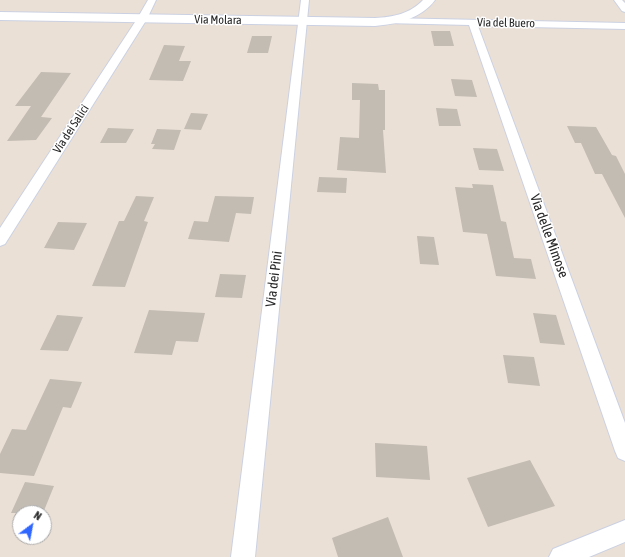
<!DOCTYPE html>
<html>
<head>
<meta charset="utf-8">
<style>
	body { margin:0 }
	#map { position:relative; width:625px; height:557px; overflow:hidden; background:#ebe0d6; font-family:"Asap Condensed",sans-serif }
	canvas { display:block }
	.north { position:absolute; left:12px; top:505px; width:40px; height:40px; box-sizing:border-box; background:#fff; border:1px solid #a9a9a9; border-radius:50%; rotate:32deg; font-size:11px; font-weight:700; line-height:16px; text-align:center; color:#272727 }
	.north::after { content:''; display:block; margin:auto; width:14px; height:18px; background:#2f66ff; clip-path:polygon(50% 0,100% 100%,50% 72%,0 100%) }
</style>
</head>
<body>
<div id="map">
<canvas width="625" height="557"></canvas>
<div class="north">N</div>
</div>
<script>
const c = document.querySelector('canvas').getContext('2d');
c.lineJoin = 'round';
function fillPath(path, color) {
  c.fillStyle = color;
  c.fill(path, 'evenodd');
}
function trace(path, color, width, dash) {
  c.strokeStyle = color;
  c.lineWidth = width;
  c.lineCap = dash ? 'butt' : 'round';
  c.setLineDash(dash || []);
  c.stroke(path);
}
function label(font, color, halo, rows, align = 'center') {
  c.font = font + ' "Asap Condensed",sans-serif';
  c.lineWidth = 3;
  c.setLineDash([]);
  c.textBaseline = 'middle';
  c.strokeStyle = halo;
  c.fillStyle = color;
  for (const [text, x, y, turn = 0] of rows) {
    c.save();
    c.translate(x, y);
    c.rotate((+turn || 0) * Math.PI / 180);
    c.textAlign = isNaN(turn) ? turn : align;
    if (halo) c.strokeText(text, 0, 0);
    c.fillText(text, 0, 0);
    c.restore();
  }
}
fillPath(new Path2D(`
	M 431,31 L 450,31 L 454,46 L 434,46 Z
	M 252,36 L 272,36 L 268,53 L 247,53 Z
	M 164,45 L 185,46 L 179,61 L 191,61 L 183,81 L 149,80 Z
	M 41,72 L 71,73 L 41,117 L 52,118 L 36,140 L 7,141 L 31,106 L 15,106 Z
	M 451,79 L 472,80 L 477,97 L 455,96 Z
	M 352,83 L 378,84 L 379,90 L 385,90 L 385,130 L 383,130 L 386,173 L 337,170 L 340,137 L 359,138 L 360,100 L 352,100 Z
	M 436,108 L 457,109 L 461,126 L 439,126 Z
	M 191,113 L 208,114 L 201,130 L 184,129 Z
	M 567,126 L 596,127 L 612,155 L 616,156 L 625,174 L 625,218 L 602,174 L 595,174 L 581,143 L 575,143 Z
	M 108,128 L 134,129 L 126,143 L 100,143 Z
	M 157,129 L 181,130 L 174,150 L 152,149 L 155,144 L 151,144 Z
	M 473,148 L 497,149 L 504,171 L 479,170 Z
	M 319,177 L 347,178 L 346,193 L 317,192 Z
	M 472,184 L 493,185 L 501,221 L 506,222 L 514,258 L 531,259 L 536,279 L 496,276 L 487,234 L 463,232 L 455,187 L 473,188 Z
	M 136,196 L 154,197 L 144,221 L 148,222 L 125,287 L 92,286 L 119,221 L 124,221 Z
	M 215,196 L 254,197 L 251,214 L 236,213 L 229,242 L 188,239 L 194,221 L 208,222 Z
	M 58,222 L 87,223 L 74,250 L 44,248 Z
	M 417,236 L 434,237 L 439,265 L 420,264 Z
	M 220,274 L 246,275 L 242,298 L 215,297 Z
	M 149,310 L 205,313 L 198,342 L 176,341 L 172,355 L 134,353 Z
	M 533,313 L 556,315 L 565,345 L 540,343 Z
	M 57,315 L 83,317 L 68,351 L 40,350 Z
	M 503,355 L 534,357 L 540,386 L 508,383 Z
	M 50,379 L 82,382 L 71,408 L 63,407 L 34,476 L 0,473 L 0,454 L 12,429 L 26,430 Z
	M 375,443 L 427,446 L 430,480 L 376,477 Z
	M 530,460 L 555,506 L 488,527 L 467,478 Z
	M 25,482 L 54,486 L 43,513 L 11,513 Z
	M 388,517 L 403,557 L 338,557 L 332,538 Z`), '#c2bcb3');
const street = new Path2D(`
	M 148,0 L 156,0 L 147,19 L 5,244 L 0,246 L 0,228 L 137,19 Z
	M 301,0 L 309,0 L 255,557 L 231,557 Z
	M 614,0 L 622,0 L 625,3 L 625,12 L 622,11 Z
	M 387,18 L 625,23 L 625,29 L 478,26 L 625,423 L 625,461 L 618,458 L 615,451 L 469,25 L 384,23 L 382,21 Z
	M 625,520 L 625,542 L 589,557 L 549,557 L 553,549 Z`);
const secondary = new Path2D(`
	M 423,0 L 435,0 C 421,19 397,24 375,26 L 0,20 L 0,12 L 375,18 C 393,17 410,14 423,0 Z`);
trace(street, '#cbd1e2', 2);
trace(secondary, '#cbd1e2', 2);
fillPath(street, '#fff');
fillPath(secondary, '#fff');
label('12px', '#272727', '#fff', [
	["Via Molara",218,20,1],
	["Via del Buero",506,23,1],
	["Via dei Salici",71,129,-57]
]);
label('14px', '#272727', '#fff', [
	["Via delle Mimose",549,236,70],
	["Via dei Pini",274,279,-83]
]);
</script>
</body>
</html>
